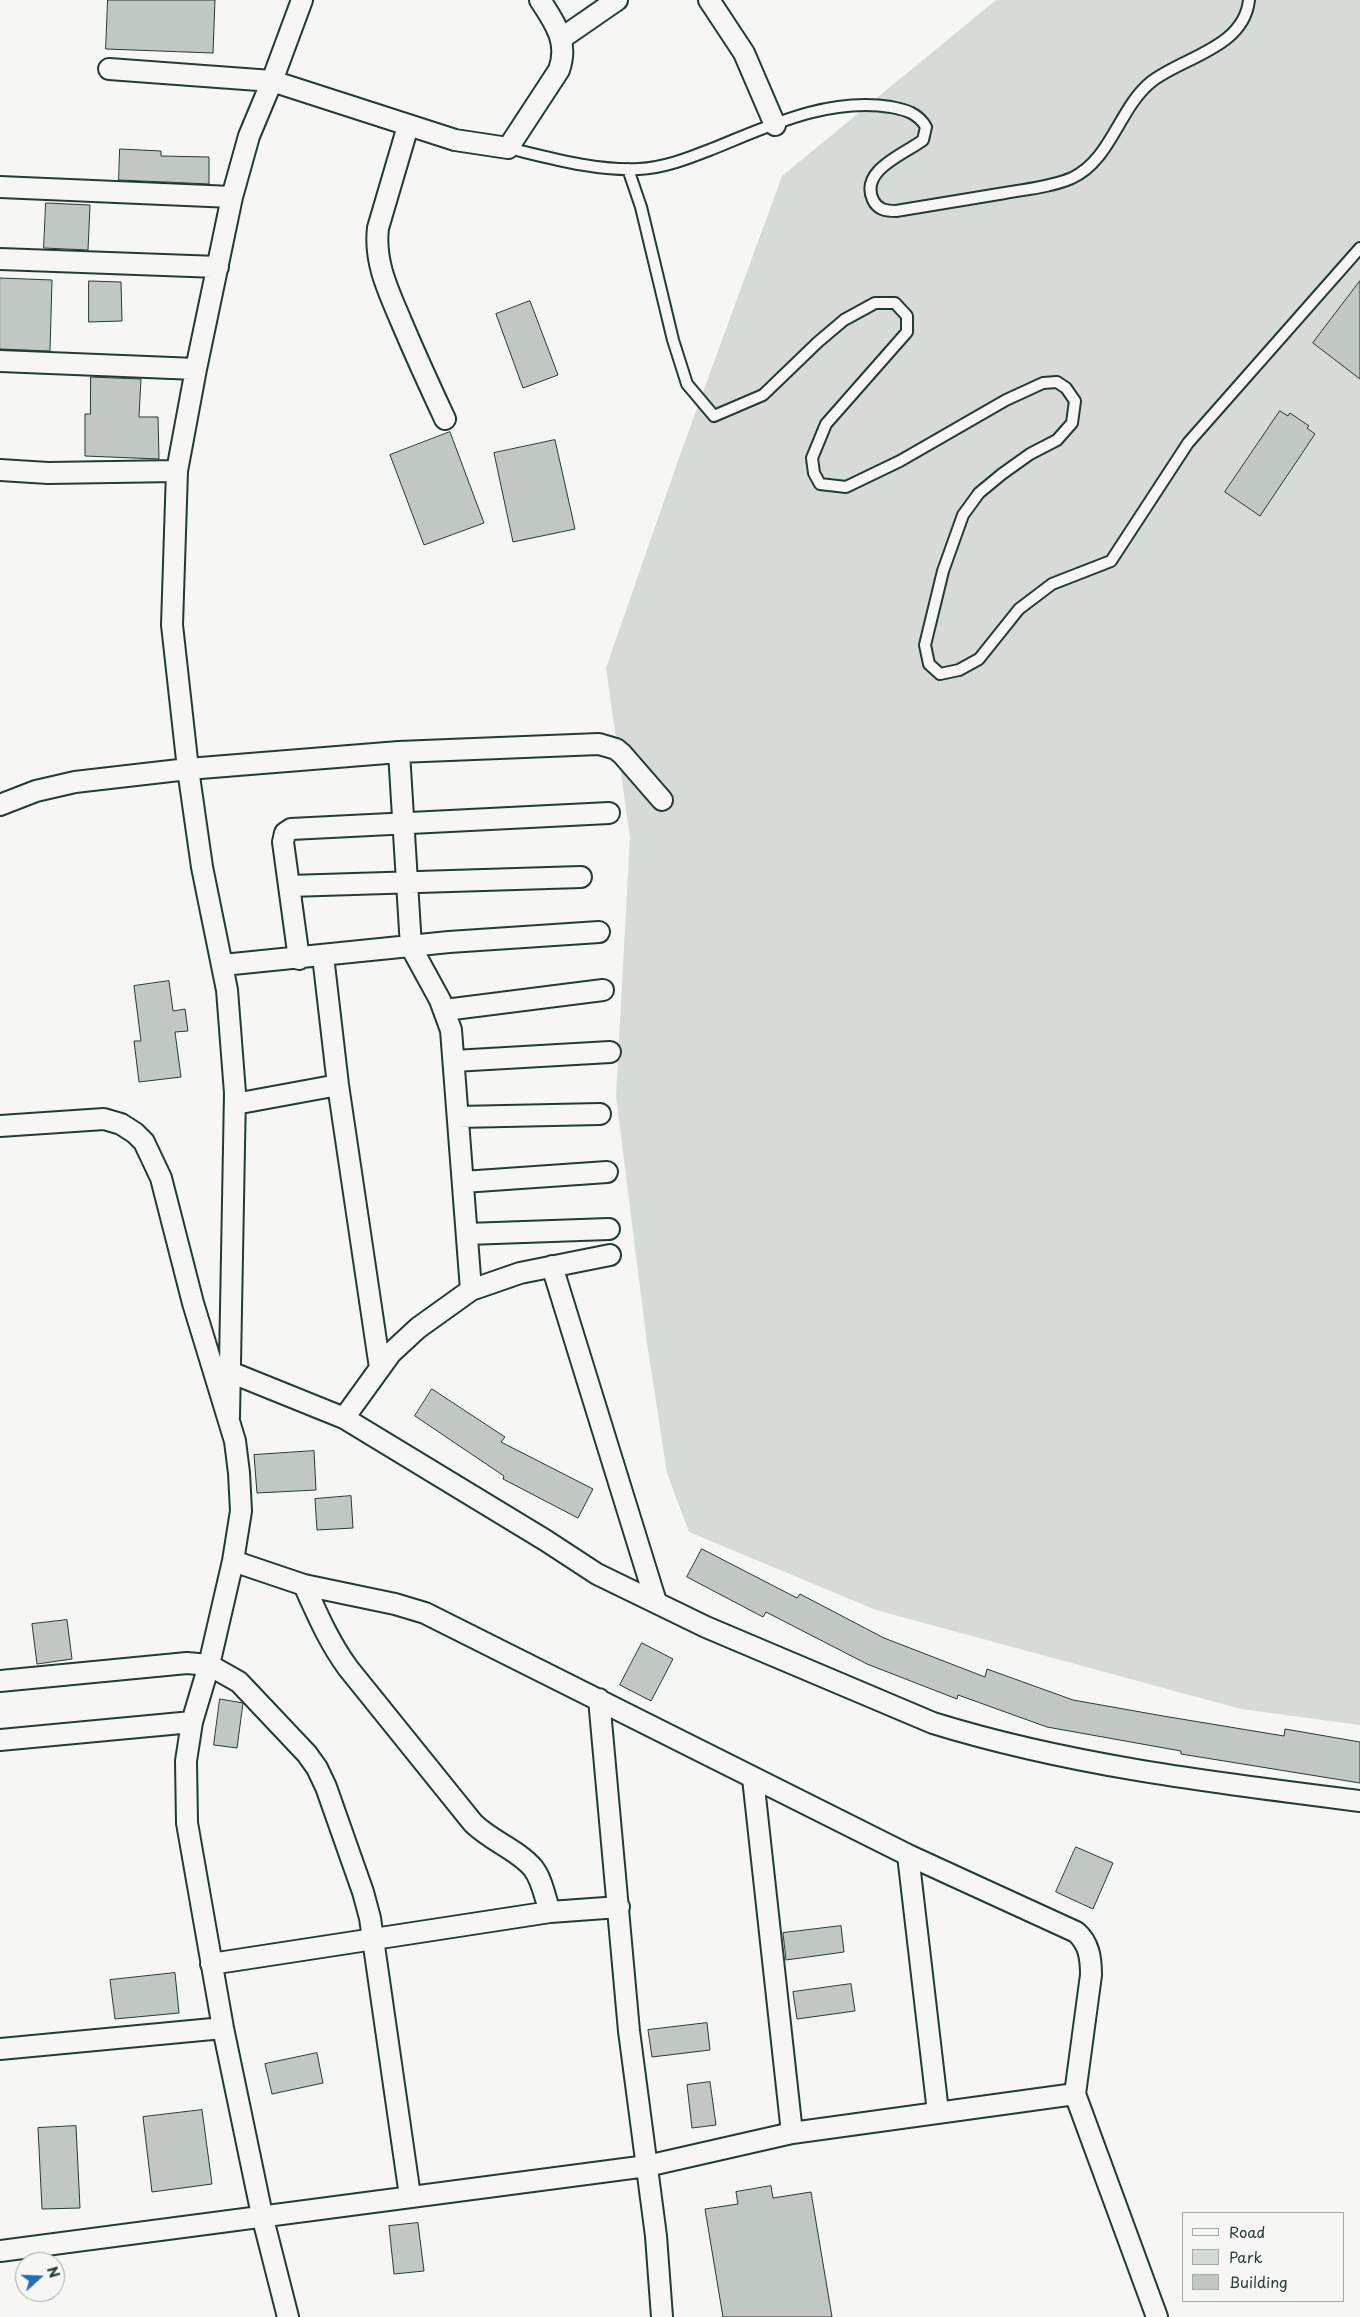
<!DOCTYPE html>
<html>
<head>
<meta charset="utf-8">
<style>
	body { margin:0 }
	#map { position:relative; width:1360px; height:2317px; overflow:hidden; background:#f6f6f2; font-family:"Playpen Sans",sans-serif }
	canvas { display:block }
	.legend { position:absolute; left:1182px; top:2212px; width:162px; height:90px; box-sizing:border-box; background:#f6f6f2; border:1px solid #a0aca6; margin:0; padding:6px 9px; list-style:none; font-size:15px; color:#1f3d34 }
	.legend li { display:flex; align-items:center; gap:10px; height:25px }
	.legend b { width:25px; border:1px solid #a0aca6 }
	.north { position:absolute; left:15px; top:2252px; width:50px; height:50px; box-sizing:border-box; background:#f6f6f2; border:1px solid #a0aca6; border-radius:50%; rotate:70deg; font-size:14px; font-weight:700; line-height:20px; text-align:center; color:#1f3d34 }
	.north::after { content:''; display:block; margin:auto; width:18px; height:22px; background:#1f6fb2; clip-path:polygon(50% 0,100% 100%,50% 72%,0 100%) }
</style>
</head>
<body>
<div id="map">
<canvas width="1360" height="2317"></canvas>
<ul class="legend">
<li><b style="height:6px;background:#f6f6f2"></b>Road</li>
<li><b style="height:14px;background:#d6dbd6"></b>Park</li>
<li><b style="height:14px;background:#c1c8c3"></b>Building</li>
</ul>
<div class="north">N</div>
</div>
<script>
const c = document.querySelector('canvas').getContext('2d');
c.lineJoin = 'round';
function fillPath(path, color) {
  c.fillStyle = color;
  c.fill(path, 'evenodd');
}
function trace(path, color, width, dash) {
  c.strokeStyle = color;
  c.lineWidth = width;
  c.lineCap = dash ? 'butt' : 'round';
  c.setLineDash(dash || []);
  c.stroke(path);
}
fillPath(new Path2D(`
	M 996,0 L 1360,0 L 1360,1725 L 1241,1709 L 876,1610 L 689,1532 L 667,1473 L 647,1343 L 616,1096 L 630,837 L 606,668 L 680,455 L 782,176 Z`), '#d6dbd6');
const building = new Path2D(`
	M 108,0 L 215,0 L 213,53 L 106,49 Z
	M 120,149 L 161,151 L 161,156 L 209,157 L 209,184 L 119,180 Z
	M 46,203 L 90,205 L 88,250 L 44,248 Z
	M 0,278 L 52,280 L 50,351 L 0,349 Z
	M 89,281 L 121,282 L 122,321 L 89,322 Z
	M 1360,281 L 1360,379 L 1313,343 Z
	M 530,301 L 558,375 L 523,388 L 496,314 Z
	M 91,377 L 141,379 L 139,417 L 158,417 L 159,459 L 85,456 L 85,414 L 90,414 Z
	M 1280,411 L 1288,416 L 1290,413 L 1309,426 L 1307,428 L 1315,434 L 1260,516 L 1225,492 Z
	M 450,432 L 484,523 L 424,545 L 390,455 Z
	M 555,440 L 575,529 L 513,542 L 494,453 Z
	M 169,981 L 173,1011 L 185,1009 L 188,1031 L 175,1032 L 181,1077 L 139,1082 L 134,1041 L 141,1041 L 134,986 Z
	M 432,1389 L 505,1437 L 501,1442 L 593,1489 L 578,1518 L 503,1479 L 504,1476 L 415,1416 Z
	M 314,1451 L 316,1490 L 257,1493 L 254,1455 Z
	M 351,1496 L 353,1528 L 317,1530 L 315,1499 Z
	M 702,1549 L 797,1598 L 800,1594 L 884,1638 L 985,1677 L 987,1669 L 1073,1700 L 1163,1716 L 1284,1736 L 1285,1729 L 1360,1742 L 1360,1783 L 1181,1754 L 1181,1751 L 1047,1727 L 958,1695 L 957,1699 L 867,1664 L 766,1612 L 763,1617 L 687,1577 Z
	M 67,1620 L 72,1659 L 37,1664 L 32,1624 Z
	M 642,1643 L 673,1659 L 651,1701 L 620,1685 Z
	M 220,1699 L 243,1703 L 237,1748 L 214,1745 Z
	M 1076,1847 L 1113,1863 L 1093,1909 L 1056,1892 Z
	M 841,1926 L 844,1952 L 786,1960 L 783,1933 Z
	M 175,1973 L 179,2013 L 115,2019 L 110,1980 Z
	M 851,1984 L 855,2011 L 797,2019 L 793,1992 Z
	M 707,2023 L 710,2050 L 652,2057 L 648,2030 Z
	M 317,2053 L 323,2083 L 272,2094 L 265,2064 Z
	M 710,2082 L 716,2125 L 692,2128 L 687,2085 Z
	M 202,2110 L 212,2184 L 152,2192 L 143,2117 Z
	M 76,2126 L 80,2208 L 42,2209 L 38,2128 Z
	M 771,2186 L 773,2198 L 811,2192 L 832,2317 L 723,2317 L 705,2209 L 738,2204 L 736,2192 Z
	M 418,2223 L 424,2271 L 394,2274 L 389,2226 Z`);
fillPath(building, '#c1c8c3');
trace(building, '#1f3d34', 1);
const lane = new Path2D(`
	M 508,148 C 550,158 595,171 639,169 C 664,168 689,158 712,149 C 769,126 828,97 891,107 C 906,110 918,113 926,127 L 923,140 C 905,154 859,170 873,200 C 878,210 886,211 896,211 C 932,205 969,199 1005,193 C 1027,189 1051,187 1072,178 C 1111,160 1119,108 1151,82 C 1183,57 1244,48 1249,0
	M 628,169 L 641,207 L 673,340 L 687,384 L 714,416 L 763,395 L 818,342 L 844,320 L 875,303 L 895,303 L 907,316 L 907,332 L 826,424 L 812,458 L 814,473 L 820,484 L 846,487 L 900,461 L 1006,400 L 1043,383 L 1057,382 L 1066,388 L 1075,401 L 1072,423 L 1057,440 L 1030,454 L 1002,474 L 979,493 L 963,515 L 943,571 L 925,645 L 929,664 L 940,674 L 959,670 L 979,659 L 1019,609 L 1052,584 L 1111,561 L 1188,443 L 1360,248`);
const street = new Path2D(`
	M 709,0 L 744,53 L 775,125
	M 562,38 L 617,0
	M 109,69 L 272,81 L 455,140 L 508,148 L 559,70 C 569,42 555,23 540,0
	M 408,126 L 378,228 C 374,262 388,290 401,321 C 415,354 430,387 445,419
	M 0,187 L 232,197
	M 0,259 L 218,267
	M 0,361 L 196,369
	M 0,470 L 48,473 L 177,471
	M 399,752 L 411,947 L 440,1000 L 451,1030 L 471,1290
	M 0,805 L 36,791 L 75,782 L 188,769 L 399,752 L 599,744 L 616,749 L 622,754 L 662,800
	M 289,886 L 581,877
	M 323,956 L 338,1085 L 380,1368
	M 299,959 L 283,842 L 285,833 L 291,829 L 609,813
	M 223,965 L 449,942 L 599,932
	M 445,1010 L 603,990
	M 454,1061 L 610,1052
	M 235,1104 L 338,1085
	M 458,1117 L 600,1114
	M 0,1126 L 104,1119 L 121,1124 L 135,1133 L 144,1142 L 161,1178 L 193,1303 L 235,1441 L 239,1473 L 241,1511 L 233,1561 L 209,1665 L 192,1722 L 186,1761 L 187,1823 L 223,2028 L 262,2215 L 288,2317
	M 463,1182 L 607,1172
	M 467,1234 L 609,1229
	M 552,1266 L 656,1602
	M 230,1372 L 344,1418 L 545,1540 L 597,1574 L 706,1627 L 933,1723 C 1072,1766 1217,1783 1360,1801
	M 229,1417 L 235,1093 L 227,990 L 202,867 L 188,769 L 172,625 L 177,471 L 196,369 L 232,197 L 249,136 L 272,81 L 302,0
	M 344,1418 L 391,1353 L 418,1328 L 471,1290 L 520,1273 L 610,1255
	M 233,1561 L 304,1585 L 395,1604 L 425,1613 L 908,1855 L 1076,1932 C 1089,1943 1091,1958 1091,1975 L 1075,2094 L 1157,2317
	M 304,1585 C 317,1614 329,1642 348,1668 L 473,1823 C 491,1841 518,1850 533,1868 C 542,1879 545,1898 550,1912
	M 0,1681 L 187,1663 L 209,1665 L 239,1682 L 307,1754 L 317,1768 L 326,1787 L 363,1892 L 370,1918 L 410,2196
	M 599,1699 L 629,2031 L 656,2236 L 662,2317
	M 0,1740 L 192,1722
	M 753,1778 L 792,2133
	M 908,1855 L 938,2112
	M 211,1964 L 550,1912 L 619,1907
	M 0,2049 L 223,2028
	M 0,2251 L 647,2166 L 792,2133 L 1075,2094`);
trace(lane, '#1f3d34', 14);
trace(street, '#1f3d34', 24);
trace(lane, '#f6f6f2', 10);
trace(street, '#f6f6f2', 20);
</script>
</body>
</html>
